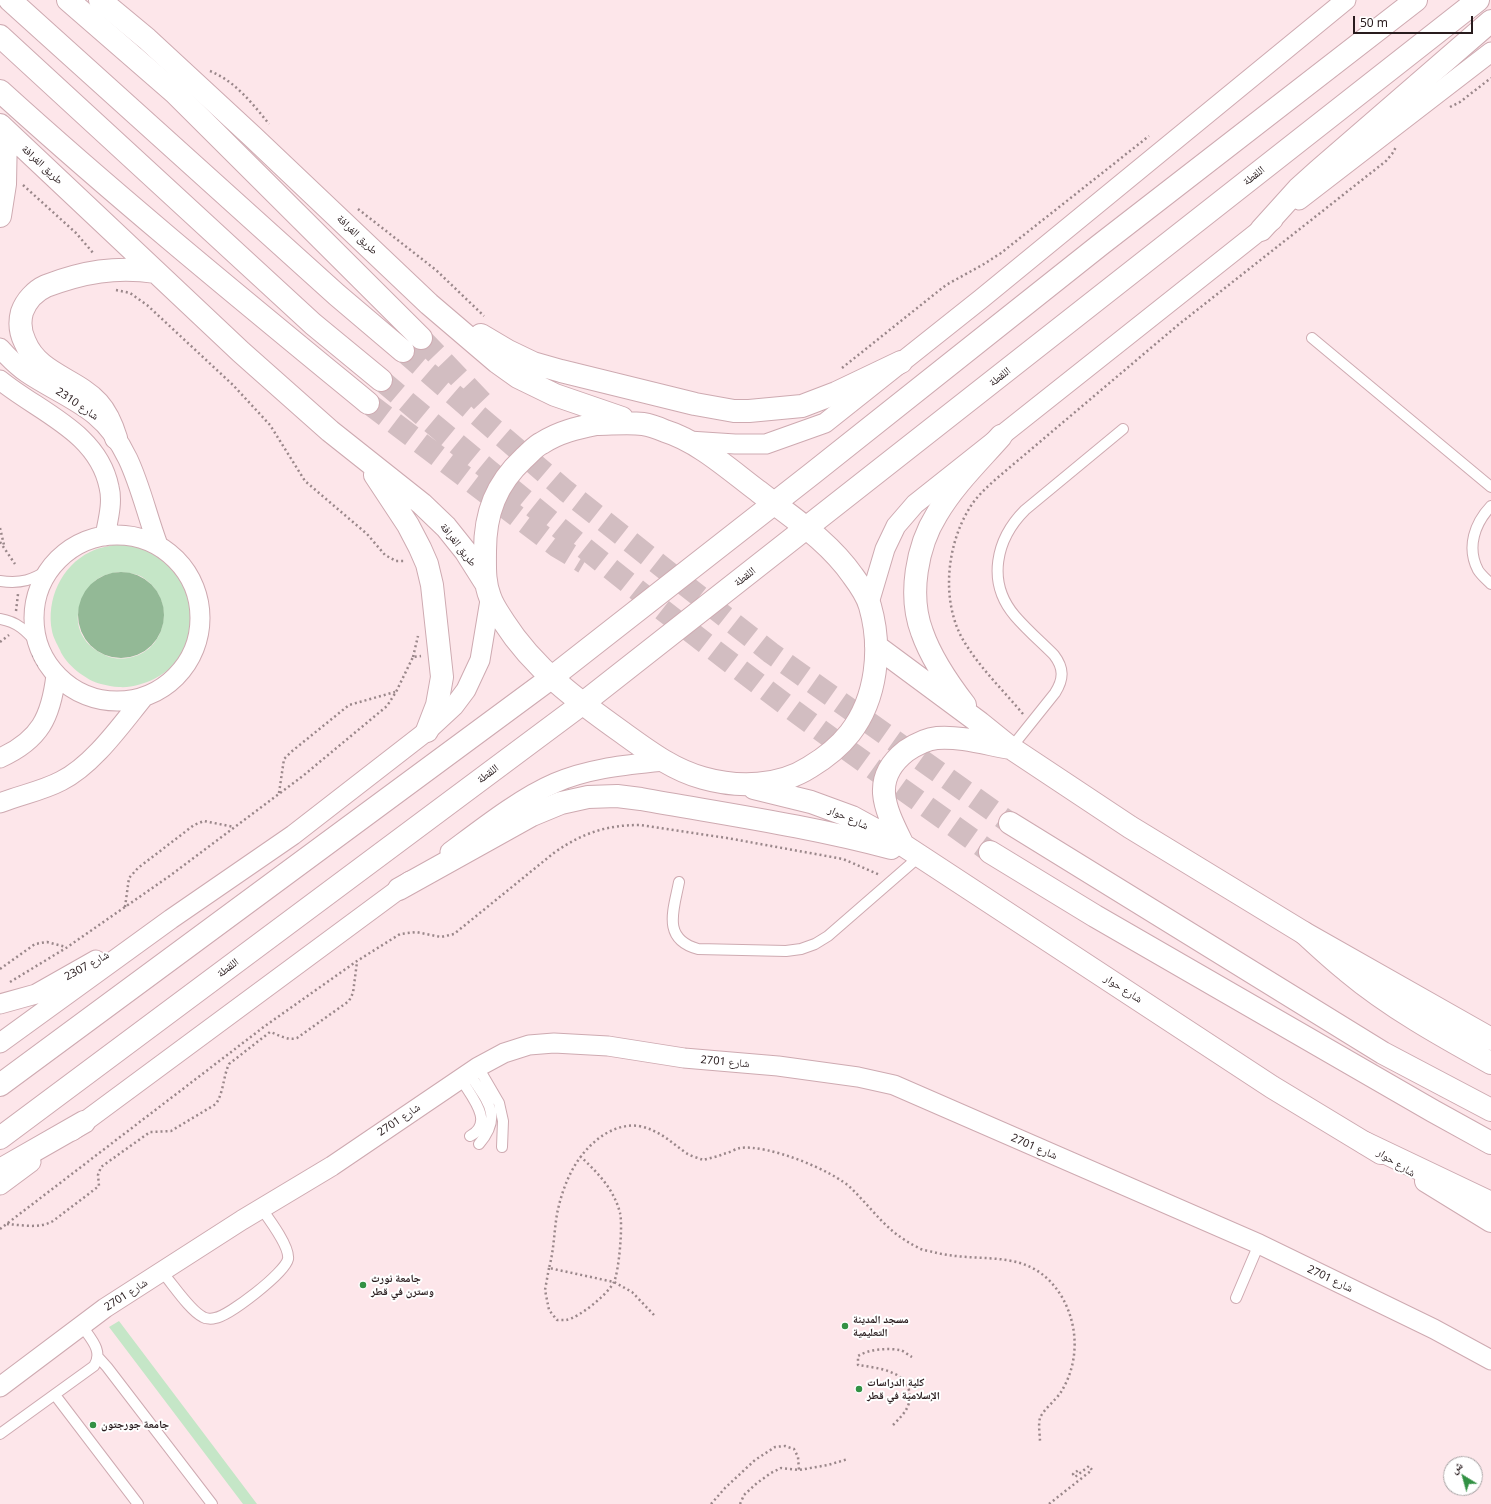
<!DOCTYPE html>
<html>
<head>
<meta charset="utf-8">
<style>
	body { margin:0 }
	#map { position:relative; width:1491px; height:1504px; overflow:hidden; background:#fde6ea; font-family:"Noto Sans","Noto Naskh Arabic",sans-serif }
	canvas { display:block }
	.north { position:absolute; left:1443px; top:1456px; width:40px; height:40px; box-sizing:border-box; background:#fff; border:1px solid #a9a4a5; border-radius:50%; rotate:323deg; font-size:11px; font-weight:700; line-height:16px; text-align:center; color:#281b1d }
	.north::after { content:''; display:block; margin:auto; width:14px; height:18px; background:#329144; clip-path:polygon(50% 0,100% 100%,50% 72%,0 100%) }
	.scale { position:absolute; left:1353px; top:16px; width:120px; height:18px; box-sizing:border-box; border:2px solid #281b1d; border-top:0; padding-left:5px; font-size:12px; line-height:14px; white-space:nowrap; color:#281b1d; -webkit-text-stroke:3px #fff; paint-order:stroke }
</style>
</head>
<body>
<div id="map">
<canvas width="1491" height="1504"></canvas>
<div class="north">ش</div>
<div class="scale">50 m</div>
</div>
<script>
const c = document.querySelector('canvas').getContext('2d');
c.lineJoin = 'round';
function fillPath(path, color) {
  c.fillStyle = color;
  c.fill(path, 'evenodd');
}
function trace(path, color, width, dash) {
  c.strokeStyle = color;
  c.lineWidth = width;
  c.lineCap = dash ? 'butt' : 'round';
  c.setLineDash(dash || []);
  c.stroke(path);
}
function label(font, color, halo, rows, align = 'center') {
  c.font = font + ' "Noto Sans","Noto Naskh Arabic",sans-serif';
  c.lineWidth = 4;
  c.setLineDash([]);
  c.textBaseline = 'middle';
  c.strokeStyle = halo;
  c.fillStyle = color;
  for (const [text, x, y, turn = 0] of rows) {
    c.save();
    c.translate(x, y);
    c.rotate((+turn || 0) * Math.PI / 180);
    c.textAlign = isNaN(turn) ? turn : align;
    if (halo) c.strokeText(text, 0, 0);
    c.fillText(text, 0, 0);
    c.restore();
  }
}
fillPath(new Path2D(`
	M 113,545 C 121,545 130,544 137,546 C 202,561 214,649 154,679 C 143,684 131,688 119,687 C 113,687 107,685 101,684 C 87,681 65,664 60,650 C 57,644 53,637 52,631 C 46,600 61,566 90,552 C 97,548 106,547 113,545 ZM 119,572 C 128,573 138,573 145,579 C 176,601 167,652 128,658 C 121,659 114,659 107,656 C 97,652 87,645 82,635 C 79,629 77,621 78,614 C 78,610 92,583 96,580 C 103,575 111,573 119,572 Z
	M 119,1321 L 257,1504 L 243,1504 L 109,1327 Z`), '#c5e6c7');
fillPath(new Path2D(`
	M78 615a43 43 0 1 1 86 0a43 43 0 1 1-86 0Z`), '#93b996');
trace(new Path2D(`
	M 421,338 L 486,406
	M 403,351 L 566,491 L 771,653 L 1010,823
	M 381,380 C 502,483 626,583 752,679 C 830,739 911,795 990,852
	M 368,403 L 556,546 L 584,563`), '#d2bdc1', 22, [22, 11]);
const lane = new Path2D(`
	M 1312,338 L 1491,487
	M 1491,506 C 1475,523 1466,547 1478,570 C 1481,575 1487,580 1491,584
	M 0,581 C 22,584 32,580 50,569
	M 0,619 C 18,622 26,631 38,644
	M 1011,748 L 1055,693 C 1064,679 1064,668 1054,655 C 1041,642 1027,630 1015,616 C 986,582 996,539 1025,510 L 1123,429
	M 679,882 C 674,909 661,939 698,949 L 786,951 L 801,949 L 815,944 L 828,936 L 920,856
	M 478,1067 L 499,1103 L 503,1121 L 502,1147
	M 469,1073 C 486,1100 504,1115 479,1144
	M 461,1079 C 470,1095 496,1123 470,1136
	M 162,1272 C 172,1283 190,1311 203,1317 C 206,1319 212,1319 215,1318 C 229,1316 285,1273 288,1259 C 290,1247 269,1219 261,1208
	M 1236,1298 L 1259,1244
	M 98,1357 L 107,1367 L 212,1504
	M 55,1395 L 138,1504
	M 0,1434 L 94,1366 C 104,1351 90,1338 82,1326`);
const street = new Path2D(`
	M 1299,200 L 1491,52
	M 0,348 C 8,357 17,366 27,373 C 49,388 74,398 95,415 C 134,447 141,500 158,545
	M 0,380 C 39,412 98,432 109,487 C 113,502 108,520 105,536
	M 689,441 L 735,444 L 766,444 L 825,423 L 981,299 L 1346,0
	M34 618a83 83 0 1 1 166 0a83 83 0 1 1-166 0Z
	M 869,603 L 885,549 L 896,526 L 915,504 L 1273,220
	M 0,758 C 40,740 51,717 56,675
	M 0,803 C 20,795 42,791 61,781 C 93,765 121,725 143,698
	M 450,852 C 481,829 520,798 555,783 C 589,768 627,765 663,761
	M 0,1004 L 36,994 L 96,960
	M 0,1043 L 171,919 L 293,835 L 427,731 L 454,706 L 466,690 L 480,660 L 490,600
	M 72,1131 L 410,881
	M 0,1185 L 31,1162
	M 0,1387 L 105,1308 L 242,1220 L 332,1166 L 478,1067 L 504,1053 L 529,1045 L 554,1043 L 608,1046 L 684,1058 L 778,1066 L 858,1077 L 894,1085 L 1259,1244 L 1434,1329 L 1491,1360`);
const secondary = new Path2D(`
	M 100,0 L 147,39 L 253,137 L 429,304 L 497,362 L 518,377 L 555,395 L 622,418
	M 0,125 L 241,352 L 330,431 L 422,504 L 446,527 L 466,552 L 485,582
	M 0,216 L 5,184 L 6,131
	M 481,335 L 508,351 L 533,363 L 561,371 L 695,404 L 734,411 L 749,411 L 802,406 L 836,393 L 901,362
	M 596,424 C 611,424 628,422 643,424 C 650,425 658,428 665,431 C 698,441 730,470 758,491 C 791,517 828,540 853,576 C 859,584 867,596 870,606 C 882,648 877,698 850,733 C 839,747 825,758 810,767 C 779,787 738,788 703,778 C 673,770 648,751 623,733 C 578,701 534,669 504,622 C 499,614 493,606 490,597 C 484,582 485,567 485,551 C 485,513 496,484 524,458 C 530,453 535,446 542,443 C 559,432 577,428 596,424 Z
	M 116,438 C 112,425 107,413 98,403 C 76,379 38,374 25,342 C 20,332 19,323 22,312 C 26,301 35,291 46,286 C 83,272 116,266 156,272
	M 375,475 L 408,525 L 420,548 L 427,564 L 432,585 L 442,677 L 437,705 L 427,731
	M 876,646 L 980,723 L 1011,748 L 1130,827 L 1304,933 L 1491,1039
	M 965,705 C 948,683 931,658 922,632 C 908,595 917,546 937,514 C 954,485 979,461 1001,436
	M 754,788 L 811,802 L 852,817 L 903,845 L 1272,1087 L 1381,1153
	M 903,845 C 886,810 869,780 906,751 C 915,745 925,739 937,738 C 960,736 987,744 1010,748
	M 399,889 L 532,815 L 561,803 L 588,797 L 617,796 L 641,799 C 724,814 809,826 891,848
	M 1426,1181 L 1491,1221`);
const primary = new Path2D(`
	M 1261,230 L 1298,189 L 1318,171 L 1491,21
	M 0,1085 L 551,678 L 813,473 L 1100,245 L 1416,0
	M 0,1138 L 582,704 L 1478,0
	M 0,1170 L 84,1122`);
const highway = new Path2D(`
	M 10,0 L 337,295 L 403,351
	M 68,0 L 175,93 L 421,338
	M 0,36 L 313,324 L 381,380
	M 0,91 C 119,199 244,301 368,403
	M 1010,823 L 1383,1053 L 1491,1110
	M 990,852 L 1095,916 L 1433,1111 L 1491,1143
	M 1304,933 C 1318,946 1332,959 1347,971 C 1390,1007 1442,1036 1491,1063
	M 1365,1143 L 1491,1203`);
trace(lane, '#ceaab1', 12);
trace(street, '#ceaab1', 21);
trace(secondary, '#ceaab1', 24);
trace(primary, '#ceaab1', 24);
trace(highway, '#ceaab1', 24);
trace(new Path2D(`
	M 210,71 C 235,81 253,104 269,124
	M 1450,107 L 1460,102 L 1491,78
	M 23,185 L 76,233 L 94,254
	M 358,209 L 436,270 L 484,316
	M 116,290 L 130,293 L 147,305 L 233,385 L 270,425 L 305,481 L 367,534 L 385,555 L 396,561 L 406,561
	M 842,368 L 946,285 L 984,264 L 1001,253 L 1149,136
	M 0,528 L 4,545
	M 0,542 L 15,564
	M 16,611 L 18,594
	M 0,642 L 9,635
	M 33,655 L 40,668
	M 413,657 L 418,636
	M 1023,714 C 1002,689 978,666 962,638 C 941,599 947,545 969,509 C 976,497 986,488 996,479 L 1178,325 L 1386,161 L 1392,154 L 1396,147
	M 279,793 L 284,759 L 291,752 L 349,705 L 395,692
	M 125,907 L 129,878 L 138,868 L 194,825 L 204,821 L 234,827
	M 0,969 L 35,944 L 47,942 L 66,947
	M 10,982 L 66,948 L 171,875 L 304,775 L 387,706 L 396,692 L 413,657 L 421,656
	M 7,1224 C 22,1225 40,1229 53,1221 L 99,1186 L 98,1175 L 101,1167 L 150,1132 L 171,1131 L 216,1104 C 224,1091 223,1077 229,1064 L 270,1032 C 279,1035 288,1041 297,1038 L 349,1001 L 353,993 L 357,962
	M 0,1229 L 265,1026 L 357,961 L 400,934 L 416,932 L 441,937 L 454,934 L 555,852 C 583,833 606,825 640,825 L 727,838 L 843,859 L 880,875
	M 549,1268 L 545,1290 L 549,1310 L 557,1320 C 560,1320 563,1320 566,1320 C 579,1318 608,1294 614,1282 C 619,1271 623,1225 620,1213 C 614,1189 597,1172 580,1156
	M 654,1315 L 632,1292 L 614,1282 L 549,1268 C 554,1250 554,1232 557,1214 C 563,1184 576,1154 602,1136 C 612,1129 626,1124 639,1126 C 659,1130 671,1142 686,1153 C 691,1156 698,1158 703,1160 C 710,1158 717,1157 723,1154 C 729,1153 735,1149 740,1148 C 767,1144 833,1170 852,1189 C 875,1212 887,1232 917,1247 C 923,1251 931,1251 937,1253 C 986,1264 1031,1246 1062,1297 C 1079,1327 1079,1363 1061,1392 C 1056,1400 1043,1410 1040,1418 C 1038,1425 1040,1435 1040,1442
	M 893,1425 C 904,1414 914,1404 908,1387 C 905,1381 900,1376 895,1374 C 883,1368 870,1367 858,1365 L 858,1356 C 869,1349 887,1348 900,1350 C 904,1351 908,1355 912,1357
	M 711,1504 L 725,1488 L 755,1460 L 775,1447 L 785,1446 L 794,1449 L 798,1457 L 799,1470
	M 740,1504 L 744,1495 L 757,1483 L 771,1473 L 781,1468 L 799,1470 L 828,1465 L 848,1459
	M 1049,1504 L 1092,1470 L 1089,1466 L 1075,1477 L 1073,1474 L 1080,1469`), '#9a878a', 2.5, [2, 3]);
trace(lane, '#fff', 10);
trace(street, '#fff', 19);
trace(secondary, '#fff', 22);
trace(primary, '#fff', 22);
trace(highway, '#fff', 22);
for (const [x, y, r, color] of [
	[363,1285,4,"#329144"],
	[845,1326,4,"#329144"],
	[859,1389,4,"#329144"],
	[93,1425,4,"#329144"]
]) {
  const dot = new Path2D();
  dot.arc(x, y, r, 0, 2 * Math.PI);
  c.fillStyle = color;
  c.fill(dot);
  trace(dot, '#fff', 1.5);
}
label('11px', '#281b1d', '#fff', [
	["طريق الغرافة",42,165,43],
	["اللقطة",1254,176,-38],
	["طريق الغرافة",357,235,44],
	["اللقطة",1000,377,-38],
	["شارع 2310",77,404,34],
	["طريق الغرافة",458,545,52],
	["اللقطة",745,577,-38],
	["اللقطة",488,774,-37],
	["شارع حوار",848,818,24],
	["شارع 2307",87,966,-29],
	["اللقطة",228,968,-37],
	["شارع حوار",1123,989,33],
	["شارع 2701",725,1062,5],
	["شارع 2701",399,1120,-34],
	["شارع 2701",1034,1147,23],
	["شارع حوار",1396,1163,32],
	["شارع 2701",1330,1279,25],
	["شارع 2701",126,1295,-33]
]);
label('bold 11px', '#281b1d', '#fff', [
	["جامعة نورث",371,1279],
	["وسترن في قطر",371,1292],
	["مسجد المدينة",853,1320],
	["التعليمية",853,1333],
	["كلية الدراسات",867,1383],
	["الإسلامية في قطر",867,1396],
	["جامعة جورجتون",101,1425]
], 'left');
</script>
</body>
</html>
